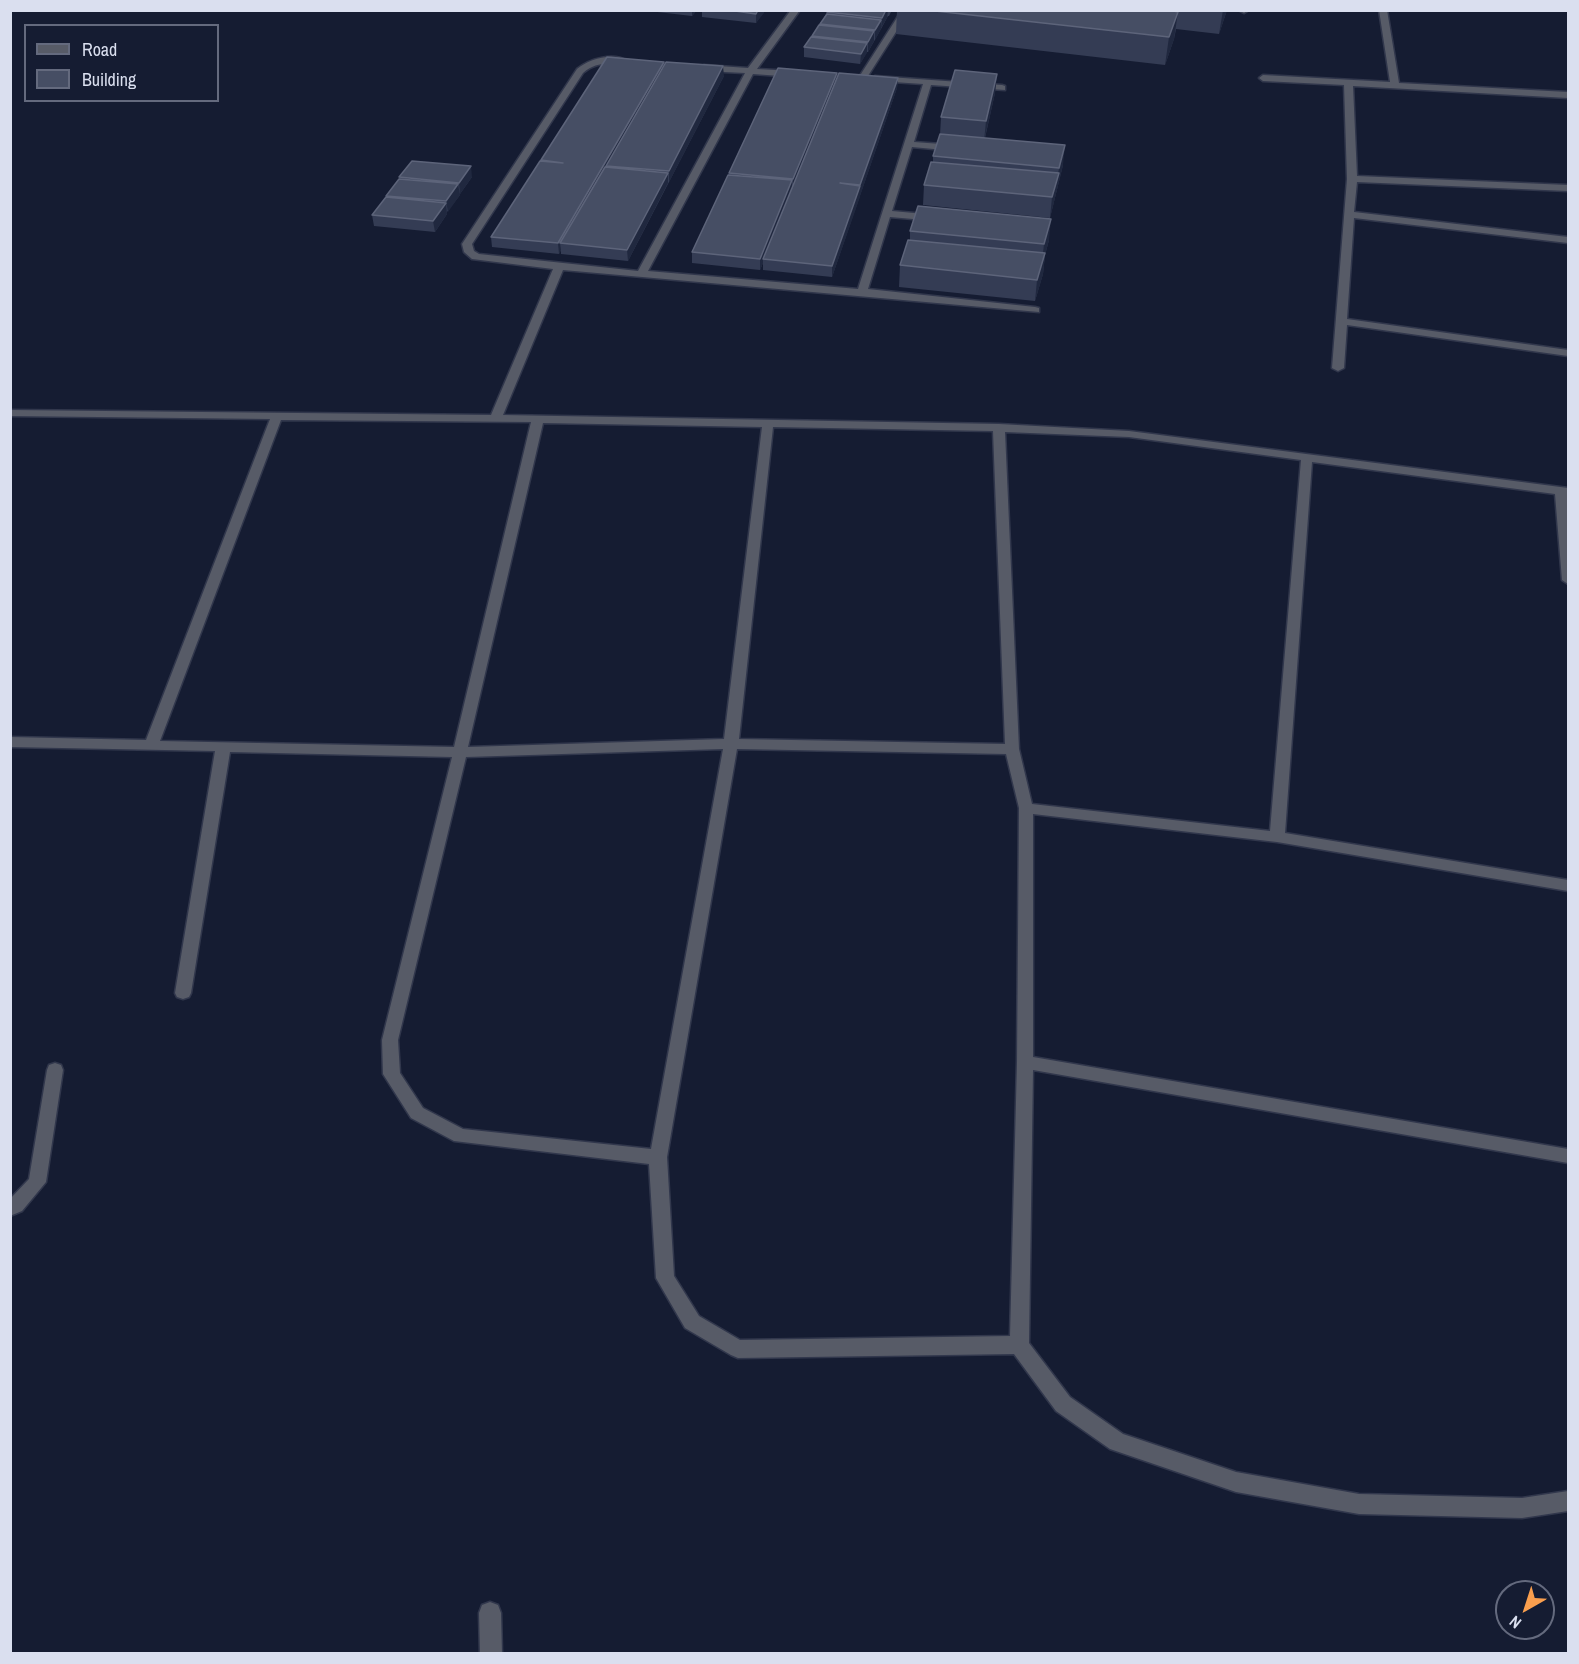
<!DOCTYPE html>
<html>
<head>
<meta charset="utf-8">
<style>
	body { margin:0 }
	#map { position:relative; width:1579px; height:1664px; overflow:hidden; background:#151c32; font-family:"Archivo Narrow",sans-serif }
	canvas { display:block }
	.frame { position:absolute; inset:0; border:12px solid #dadfef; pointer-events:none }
	.legend { position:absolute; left:24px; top:24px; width:195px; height:78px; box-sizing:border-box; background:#151c32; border:2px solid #646a7e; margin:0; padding:8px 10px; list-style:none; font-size:18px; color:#dadfef }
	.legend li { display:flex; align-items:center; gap:12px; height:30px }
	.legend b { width:30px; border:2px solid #646a7e }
	.north { position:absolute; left:1495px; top:1580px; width:60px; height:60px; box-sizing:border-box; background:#151c32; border:2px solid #646a7e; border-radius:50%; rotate:219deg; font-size:16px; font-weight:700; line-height:24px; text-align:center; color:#dadfef }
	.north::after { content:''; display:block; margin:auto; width:21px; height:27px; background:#fa9f4e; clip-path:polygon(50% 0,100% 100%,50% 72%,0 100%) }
</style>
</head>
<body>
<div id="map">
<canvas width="1579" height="1664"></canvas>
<div class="frame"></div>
<ul class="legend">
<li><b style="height:8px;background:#575b67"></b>Road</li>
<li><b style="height:16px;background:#464e64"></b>Building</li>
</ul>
<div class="north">N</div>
</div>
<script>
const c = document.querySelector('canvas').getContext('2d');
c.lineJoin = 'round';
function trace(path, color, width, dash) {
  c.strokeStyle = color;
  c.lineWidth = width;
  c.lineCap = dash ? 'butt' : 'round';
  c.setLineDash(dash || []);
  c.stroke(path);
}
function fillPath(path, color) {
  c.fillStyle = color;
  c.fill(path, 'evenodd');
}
const minor = new Path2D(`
	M 791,10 L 800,10 L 757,69 L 794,71 L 798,74 L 794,77 L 753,74 L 648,271 L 858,289 L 923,84 L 878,81 L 874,78 L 875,76 L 1002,85 L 1005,86 L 1005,90 L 931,85 L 914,142 L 955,145 L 960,148 L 955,151 L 912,147 L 892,211 L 936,215 L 941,218 L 936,221 L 890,217 L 868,289 L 1035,307 L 1039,308 L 1039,312 L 563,270 L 503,415 L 999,424 L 1129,431 L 1568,488 L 1568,584 L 1562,580 L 1555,494 L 1312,462 L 1285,833 L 1568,880 L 1568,891 L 1277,842 L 1033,814 L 1033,1057 L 1568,1149 L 1568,1163 L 1033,1070 L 1029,1343 L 1070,1397 L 1123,1434 L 1236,1472 L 1359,1494 L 1522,1498 L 1568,1491 L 1568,1511 L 1522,1518 L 1359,1514 L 1236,1492 L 1110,1449 L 1056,1411 L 1014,1354 L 738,1358 L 731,1355 L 685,1328 L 656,1278 L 649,1164 L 454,1141 L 411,1118 L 383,1074 L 382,1040 L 452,757 L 230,752 L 191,993 L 189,997 L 183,999 L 177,997 L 175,993 L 215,751 L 10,747 L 10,737 L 146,740 L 270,419 L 10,416 L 10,410 L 491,415 L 553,269 L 472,259 L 464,252 L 462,244 L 577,69 C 589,59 613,52 627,61 C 614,69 601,57 583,73 L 472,244 L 474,251 L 479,254 L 638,271 L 745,73 L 704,71 L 700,68 L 704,65 L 748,68 ZM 281,420 L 531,422 L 454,747 L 160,741 ZM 543,423 L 762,427 L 724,739 L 468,747 ZM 773,427 L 993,431 L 1005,744 L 739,739 ZM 1005,432 L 1129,437 L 1301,460 L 1270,831 L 1032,804 L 1019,749 ZM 723,749 L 651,1149 L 463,1129 L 423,1108 L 400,1073 L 398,1040 L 466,757 ZM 737,749 L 1006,754 L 1019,808 L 1017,1062 L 1010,1336 L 740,1340 L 699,1316 L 674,1276 L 667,1157 Z
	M 902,10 L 910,10 L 866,79 L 860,79 L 859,77 Z
	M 1249,10 L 1244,13 L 1240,11 L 1240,10 Z
	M 1379,10 L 1387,10 L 1399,83 L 1568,92 L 1568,98 L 1353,86 L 1357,176 L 1568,185 L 1568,191 L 1357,182 L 1354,212 L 1568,237 L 1568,243 L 1354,218 L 1347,319 L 1568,350 L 1568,356 L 1347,325 L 1344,368 L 1338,371 L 1332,368 L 1347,179 L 1344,85 L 1263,81 L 1259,78 L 1263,75 L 1390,82 Z
	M 55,1063 L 61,1065 L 63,1070 L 46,1182 L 22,1211 L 10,1216 L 10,1199 L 29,1179 L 47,1070 L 49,1065 Z
	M 490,1602 L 498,1605 L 501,1613 L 502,1654 L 480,1654 L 479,1613 L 482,1605 Z`);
trace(minor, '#31374c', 3);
fillPath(minor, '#575b67');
fillPath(new Path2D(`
	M 640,10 L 697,10 L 692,16 Z
	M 702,10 L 765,10 L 756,23 L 702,17 Z
	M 828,10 L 892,10 L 889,16 L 888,16 L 881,29 L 868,52 L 867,52 L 860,64 L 804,57 L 804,47 L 820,25 Z
	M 897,10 L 1227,10 L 1219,34 L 1176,29 L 1174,39 L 1165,65 L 896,34 Z
	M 664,62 L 664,65 L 724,76 L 628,261 L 561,254 L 561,250 L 559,254 L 492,247 L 491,237 L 541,161 L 541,160 Z
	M 997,74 L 995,93 L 985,138 L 1063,165 L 1050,218 L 923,205 L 924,185 L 933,162 L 933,156 L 940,135 L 941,117 Z
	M 837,78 L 898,78 L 897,88 L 832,277 L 763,270 L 763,263 L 760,270 L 692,263 L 692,252 L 729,173 Z
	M 399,177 L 472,177 L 460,194 L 459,193 L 460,195 L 447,212 L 447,214 L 435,232 L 374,226 L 372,215 L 386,197 L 386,196 L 399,179 Z
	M 910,231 L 1049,240 L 1045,255 L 1043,274 L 1035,301 L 899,287 L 900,265 L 910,240 Z`), '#343c54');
fillPath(new Path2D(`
	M 692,10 L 697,10 L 692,16 Z
	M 758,10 L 764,10 L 764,13 L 756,23 L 756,14 Z
	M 886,10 L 888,10 L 887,18 L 881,28 L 882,18 Z
	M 1223,10 L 1227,10 L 1219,34 Z
	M 1178,12 L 1174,39 L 1165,65 L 1169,37 Z
	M 881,20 L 881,29 L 875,40 L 875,30 Z
	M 874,31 L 874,41 L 868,52 L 868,42 Z
	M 867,43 L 867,53 L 860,64 L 861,54 Z
	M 664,62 L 664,72 L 606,166 L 606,171 L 560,243 L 561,250 L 559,254 L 558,243 Z
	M 723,66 L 724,76 L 669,182 L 669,171 Z
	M 837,73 L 836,83 L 793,190 L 793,179 Z
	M 997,74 L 995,93 L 984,141 L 986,121 Z
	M 898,78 L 897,88 L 860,196 L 860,185 Z
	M 1065,145 L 1063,165 L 1050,218 L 1052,197 Z
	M 471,166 L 472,177 L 460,194 L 459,183 Z
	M 668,173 L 668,183 L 628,261 L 627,250 Z
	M 792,180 L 792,191 L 763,259 L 763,263 L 760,270 L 760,259 Z
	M 458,184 L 460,195 L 448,212 L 446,201 Z
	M 860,186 L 860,197 L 832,277 L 832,266 Z
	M 446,203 L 447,214 L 435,232 L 433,221 Z
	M 1051,219 L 1049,240 L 1045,255 L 1043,274 L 1035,301 L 1037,280 L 1042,262 L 1044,244 Z`), '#20283f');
const building = new Path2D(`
	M 728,10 L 758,10 L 756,14 Z
	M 828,10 L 886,10 L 882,18 L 827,12 Z
	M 926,10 L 1169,10 L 1178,12 L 1169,37 Z
	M 827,14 L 881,20 L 875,30 L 820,24 Z
	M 819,25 L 874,31 L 868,42 L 812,36 Z
	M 811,37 L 867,43 L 861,54 L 804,47 Z
	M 607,57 L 664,62 L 558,243 L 491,237 L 540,161 L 563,163 L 541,160 Z
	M 666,62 L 723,66 L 669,171 L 606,166 Z
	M 778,68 L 837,73 L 793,179 L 729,173 Z
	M 955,70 L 997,74 L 986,121 L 941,117 Z
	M 839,73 L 898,78 L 860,185 L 840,183 L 860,186 L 832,266 L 763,259 Z
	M 940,134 L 1065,145 L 1059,168 L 933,156 Z
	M 412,161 L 471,166 L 459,183 L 399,177 Z
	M 931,162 L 1059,173 L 1052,197 L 924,185 Z
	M 605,167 L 668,173 L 627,250 L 560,243 Z
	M 728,175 L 792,180 L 760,259 L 692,252 Z
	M 399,179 L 458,184 L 446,201 L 386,196 Z
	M 386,197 L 446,203 L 433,221 L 372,215 Z
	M 918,206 L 1051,219 L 1044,244 L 910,231 Z
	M 908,240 L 1045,253 L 1037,280 L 900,265 Z`);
fillPath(building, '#464e64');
trace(building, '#5d647a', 1.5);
</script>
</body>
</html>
